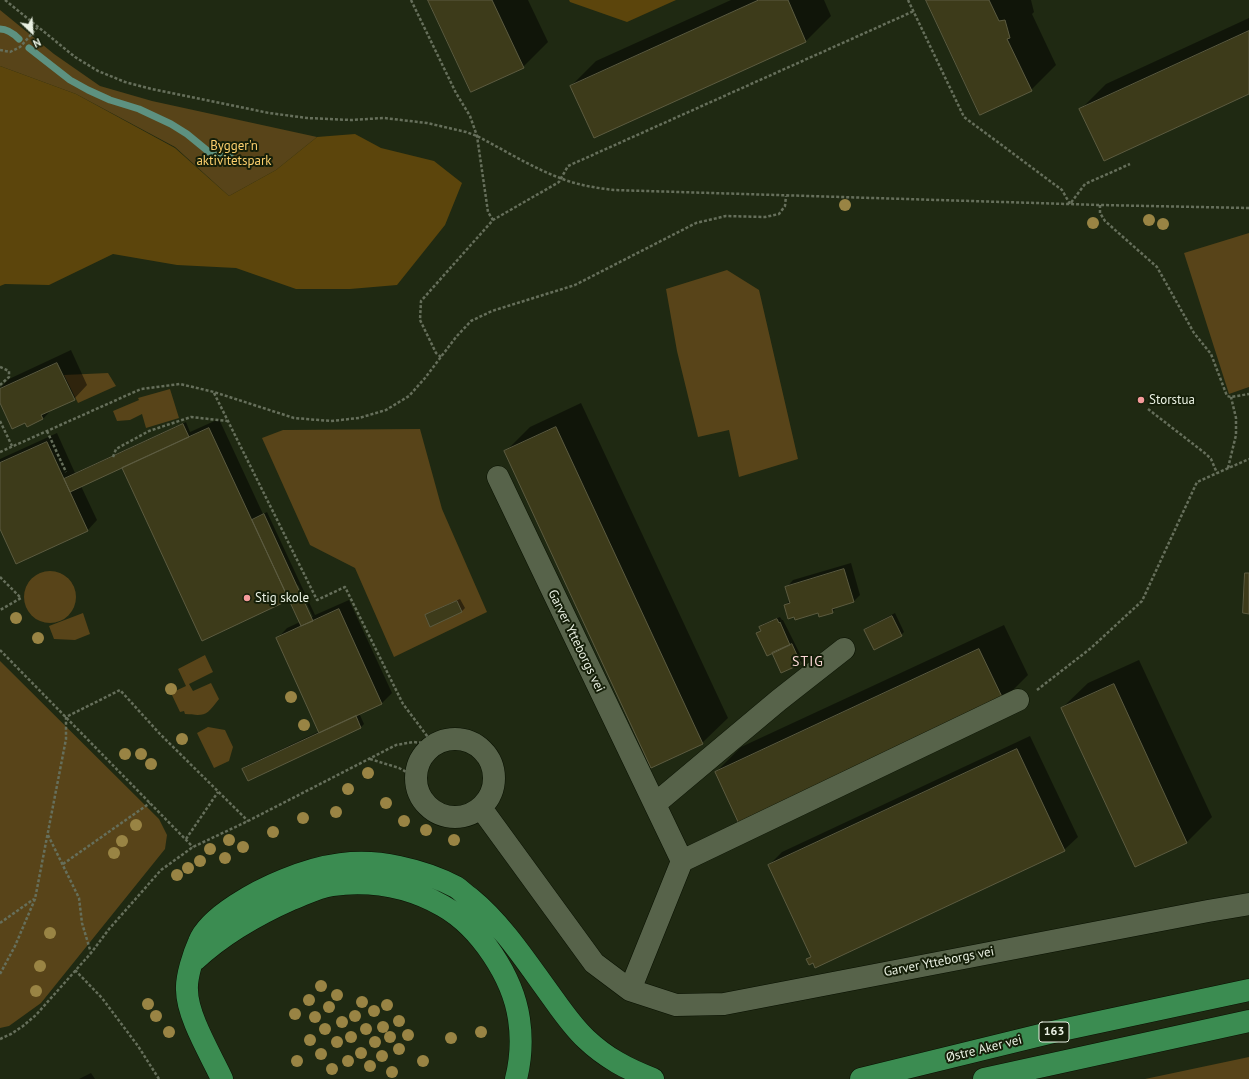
<!DOCTYPE html>
<html>
<head>
<meta charset="utf-8">
<style>
	body { margin:0 }
	#map { position:relative; width:1249px; height:1079px; overflow:hidden; background:#1f2912; font-family:"PT Sans",sans-serif }
	canvas { display:block }
	.north { position:absolute; left:12px; top:12px; width:40px; height:40px; -webkit-text-stroke:3px #151f09; paint-order:stroke; rotate:155deg; font-size:11px; font-weight:700; line-height:16px; text-align:center; color:#eaf1e3 }
	.north::after { content:''; display:block; margin:auto; width:14px; height:18px; background:#eaf1e3; clip-path:polygon(50% 0,100% 100%,50% 72%,0 100%) }
</style>
</head>
<body>
<div id="map">
<canvas width="1249" height="1079"></canvas>
<div class="north">N</div>
</div>
<script>
const c = document.querySelector('canvas').getContext('2d');
c.lineJoin = 'round';
function fillPath(path, color) {
  c.fillStyle = color;
  c.fill(path, 'evenodd');
}
function trace(path, color, width, dash) {
  c.strokeStyle = color;
  c.lineWidth = width;
  c.lineCap = dash ? 'butt' : 'round';
  c.setLineDash(dash || []);
  c.stroke(path);
}
function label(font, color, halo, rows, align = 'center') {
  c.font = font + ' "PT Sans",sans-serif';
  c.lineWidth = 4;
  c.setLineDash([]);
  c.textBaseline = 'middle';
  c.strokeStyle = halo;
  c.fillStyle = color;
  for (const [text, x, y, turn = 0] of rows) {
    c.save();
    c.translate(x, y);
    c.rotate((+turn || 0) * Math.PI / 180);
    c.textAlign = isNaN(turn) ? turn : align;
    if (halo) c.strokeText(text, 0, 0);
    c.fillText(text, 0, 0);
    c.restore();
  }
}
fillPath(new Path2D(`
	M 0,10 L 54,54 L 100,86 L 152,101 L 317,137 L 276,170 L 229,196 L 175,147 L 76,94 L 0,66 Z
	M 1249,233 L 1249,387 L 1229,394 L 1184,253 Z
	M 727,270 L 759,290 L 798,459 L 739,477 L 729,430 L 698,437 L 677,351 L 666,289 Z
	M 108,373 L 116,386 L 78,403 L 64,375 Z
	M 170,389 L 179,418 L 146,428 L 142,414 L 130,420 L 117,421 L 113,411 L 139,400 L 138,398 Z
	M 420,429 L 442,509 L 487,612 L 394,657 L 355,568 L 310,545 L 262,438 L 283,430 Z
	M24 597a26 26 0 1 1 52 0a26 26 0 1 1-52 0Z
	M 83,613 L 90,634 L 75,640 L 54,639 L 49,626 Z
	M 205,655 L 213,672 L 189,684 L 193,691 L 211,683 L 219,699 C 206,716 206,716 185,714 L 184,711 L 180,712 L 171,693 L 186,686 L 178,669 Z
	M 0,661 L 159,819 L 167,835 L 165,849 L 41,1003 L 9,1026 L 0,1028 Z
	M 208,727 L 225,730 L 233,747 L 229,761 L 214,768 L 197,733 Z
	M 1249,1057 L 1249,1079 L 1145,1079 Z`), '#584419');
fillPath(new Path2D(`
	M 569,0 L 676,0 L 627,22 L 570,2 Z
	M 0,66 L 76,94 L 175,148 L 229,196 L 276,170 L 317,137 L 355,134 L 381,148 L 434,161 L 462,183 L 445,225 L 397,285 L 350,289 L 296,289 L 236,268 L 177,265 L 113,254 L 49,285 L 5,284 L 0,286 Z`), '#5c450c');
fillPath(new Path2D(`
	M 429,0 L 528,0 L 548,42 L 523,67 Z
	M 731,0 L 824,0 L 831,16 L 806,41 L 594,137 L 571,86 L 596,61 Z
	M 927,0 L 1031,0 L 1034,12 L 1032,14 L 1056,65 L 1031,90 Z
	M 1249,18 L 1249,93 L 1081,109 L 1106,84 Z
	M 71,350 L 87,385 L 74,399 L 52,409 L 43,419 L 0,401 L 0,388 L 9,379 Z
	M 581,403 L 728,718 L 702,743 L 505,452 L 530,427 Z
	M 219,419 L 263,514 L 267,512 L 315,615 L 349,600 L 392,693 L 382,703 L 359,713 L 364,724 L 361,727 L 248,779 L 243,769 L 246,766 L 320,731 L 277,639 L 287,628 L 300,622 L 289,599 L 202,639 L 123,467 L 81,486 L 97,520 L 87,531 L 0,527 L 0,459 L 57,433 L 75,473 L 186,422 L 190,432 ZM 298,585 L 313,617 L 310,617 L 296,586 Z
	M 851,563 L 860,595 L 854,601 L 838,606 L 832,612 L 818,612 L 785,606 L 790,600 L 787,587 L 793,580 Z
	M 460,599 L 465,608 L 462,611 L 430,626 L 426,616 L 429,613 Z
	M 895,613 L 904,632 L 901,635 L 865,630 L 868,627 Z
	M 780,617 L 782,620 L 783,620 L 803,660 L 800,663 L 773,652 L 758,633 L 761,629 L 760,627 L 763,624 Z
	M 1004,625 L 1028,675 L 1003,700 L 716,772 L 741,747 Z
	M 1139,660 L 1212,817 L 1187,842 L 1136,866 L 1062,708 L 1088,683 Z
	M 1030,736 L 1078,837 L 1064,850 L 814,962 L 807,960 L 811,956 L 769,865 L 782,852 Z
	M 91,1073 L 95,1079 L 79,1079 Z`), '#0007');
trace(new Path2D(`
	M 0,29 C 7,29 14,34 19,39
	M 29,48 L 70,80 L 88,90 L 110,100 L 139,109 L 171,124 L 187,134 L 209,152 L 218,156 L 228,156 L 233,151 L 235,146`), '#5d9180', 7);
const building = new Path2D(`
	M 428,0 L 492,0 L 524,68 L 471,92 Z
	M 759,0 L 788,0 L 806,42 L 594,138 L 570,86 Z
	M 926,0 L 989,0 L 999,21 L 1005,20 L 1010,38 L 1007,39 L 1032,91 L 980,115 Z
	M 1249,31 L 1249,94 L 1104,161 L 1079,109 Z
	M 57,363 L 75,400 L 41,415 L 43,419 L 27,427 L 25,423 L 12,429 L 0,403 L 0,389 Z
	M 183,424 L 189,437 L 70,492 L 64,479 Z
	M 556,427 L 703,744 L 651,768 L 504,451 Z
	M 209,428 L 289,600 L 202,641 L 122,468 Z
	M 47,442 L 88,531 L 16,564 L 0,529 L 0,463 Z
	M 264,514 L 313,621 L 301,626 L 252,520 Z
	M 844,569 L 854,602 L 832,609 L 833,613 L 819,617 L 818,613 L 795,620 L 794,617 L 788,619 L 784,605 L 790,603 L 785,587 Z
	M 1245,573 L 1249,573 L 1249,614 L 1243,613 Z
	M 457,601 L 462,612 L 430,627 L 425,615 Z
	M 339,609 L 382,704 L 319,733 L 276,638 Z
	M 892,616 L 902,636 L 874,650 L 864,630 Z
	M 777,619 L 779,623 L 780,622 L 790,645 L 767,656 L 756,633 L 761,631 L 759,627 Z
	M 792,644 L 801,664 L 781,673 L 772,653 Z
	M 979,649 L 1004,701 L 739,824 L 715,772 Z
	M 1114,684 L 1187,843 L 1135,867 L 1061,708 Z
	M 356,716 L 361,728 L 248,781 L 242,769 Z
	M 1017,749 L 1065,851 L 815,968 L 813,963 L 809,965 L 806,959 L 811,957 L 768,865 Z`);
fillPath(building, '#3d3b1a');
trace(building, '#5c5b40', 1);
const minor = new Path2D(`
	M 498,477 L 682,861
	M416 778a39 39 0 1 1 78 0a39 39 0 1 1-78 0Z
	M 655,804 L 779,700 L 844,649
	M 481,808 L 594,963 L 630,990 L 676,1005 L 724,1004 L 1208,911 L 1249,904
	M 630,990 L 682,861 L 1018,700`);
const trunk = new Path2D(`
	M 195,960 C 224,933 256,915 292,899 C 305,894 318,887 332,885 C 371,880 410,887 443,906 C 480,927 513,977 519,1019 C 522,1039 521,1059 516,1079
	M 222,1079 C 211,1055 187,1016 187,990 C 186,977 194,953 199,942 C 209,916 259,890 284,880 C 322,864 358,858 399,867 C 418,871 439,878 456,887 C 461,890 465,895 470,898 C 503,925 527,963 552,997 C 562,1011 573,1027 586,1039 C 606,1058 627,1069 653,1079
	M 861,1079 L 1057,1031 L 1249,990
	M 984,1079 L 1249,1021`);
trace(minor, '#091100', 23);
trace(trunk, '#091100', 23);
trace(new Path2D(`
	M 5,0 L 75,57 L 98,71 L 125,82 L 152,89 L 269,113 L 307,118 L 351,120 L 384,118 L 427,123 L 466,132 L 477,136 C 504,150 531,167 560,178 C 577,185 596,188 614,190 L 1100,205 L 1249,208
	M 411,0 L 456,93 L 470,116 L 477,136 L 488,212 L 493,220
	M 908,0 L 964,117 L 1062,190 L 1070,204 L 1085,184 L 1130,164
	M 0,50 L 10,52 L 20,47 L 38,27
	M 1100,205 L 1100,213 L 1105,221 L 1157,267 L 1194,333 L 1211,354 L 1227,396 L 1231,397 L 1249,394
	M 441,357 L 436,353 L 420,320 L 421,301 L 493,220 L 559,182 L 568,166 L 914,11
	M 0,367 L 9,371 L 9,377 L 0,385
	M 214,393 L 317,600 L 345,587 L 403,704 L 433,744
	M 1148,409 L 1206,454 L 1211,459 L 1217,473
	M 0,421 L 12,446
	M 47,431 L 66,472
	M 0,452 L 141,389 L 180,384 L 214,392 L 294,418 L 331,421 L 359,418 L 386,410 L 409,396 L 425,378 L 456,337 L 471,321 L 492,311 L 575,285 L 696,223 L 726,216 L 765,217 L 779,214 L 785,206 L 786,196
	M 113,457 L 116,449 L 149,431 L 191,417 L 227,421
	M 1228,468 L 1236,435 L 1236,418 L 1231,397
	M 0,577 L 21,598 L 0,610
	M 0,650 L 193,847
	M 1037,690 L 1091,648 L 1142,601 L 1197,482 L 1249,459
	M 370,759 L 399,768 L 416,777
	M 48,835 L 79,898 L 82,923 L 91,953
	M 186,839 L 218,792
	M 63,864 L 150,803
	M 0,923 L 34,899
	M 75,970 L 102,998 L 138,1046 L 159,1079
	M 0,974 L 15,946 L 35,899 L 66,739 L 66,717 L 120,690 L 160,734 L 248,821
	M 0,1039 L 11,1034 L 23,1026 L 36,1015 L 91,953 L 109,929 L 161,870 L 193,847 L 248,821 L 396,745 L 413,742 L 434,744`), '#666f5b', 2.5, [3, 2]);
trace(minor, '#57634a', 22);
trace(trunk, '#3b8c51', 22);
c.fillStyle = '#998444';
for (const [x, y] of [
	[845,205],
	[1149,220],
	[1093,223],
	[1163,224],
	[16,618],
	[38,638],
	[171,689],
	[291,697],
	[304,725],
	[182,739],
	[125,754],
	[141,754],
	[151,764],
	[368,773],
	[348,789],
	[386,803],
	[336,812],
	[303,818],
	[404,821],
	[136,825],
	[426,830],
	[273,832],
	[229,840],
	[454,840],
	[122,841],
	[243,847],
	[210,849],
	[114,853],
	[225,858],
	[200,861],
	[188,868],
	[177,875],
	[50,933],
	[40,966],
	[321,986],
	[36,991],
	[337,995],
	[309,1000],
	[362,1002],
	[148,1004],
	[387,1005],
	[329,1007],
	[374,1011],
	[295,1014],
	[156,1016],
	[355,1016],
	[315,1017],
	[399,1021],
	[342,1022],
	[383,1027],
	[325,1029],
	[366,1029],
	[169,1032],
	[481,1032],
	[408,1035],
	[351,1037],
	[390,1037],
	[451,1038],
	[310,1040],
	[337,1042],
	[375,1042],
	[399,1049],
	[361,1053],
	[321,1054],
	[382,1056],
	[297,1061],
	[348,1061],
	[423,1061],
	[370,1066],
	[332,1069],
	[392,1072]
]) {
  c.beginPath();
  c.arc(x, y, 6, 0, 2 * Math.PI);
  c.fill();
}
for (const [x, y, r, color] of [
	[1141,400,4,"#f59b9b"],
	[247,598,4,"#f59b9b"]
]) {
  const dot = new Path2D();
  dot.arc(x, y, r, 0, 2 * Math.PI);
  c.fillStyle = color;
  c.fill(dot);
  trace(dot, '#151f09', 1.5);
}
for (const [x, y, w] of [
	[1054,1032,30]
]) {
  const box = new Path2D();
  box.roundRect(x - w / 2, y - 10, w, 20, 3);
  c.fillStyle = '#151f09';
  c.fill(box);
  trace(box, '#eaf1e3', 1);
}
label('bold 12px', '#eaf1e3', null, [
	["163",1054,1032]
]);
label('13px', '#fccf6d', '#151f09', [
	["Bygger'n",234,146],
	["aktivitetspark",234,161]
]);
label('13px', '#eaf1e3', '#151f09', [
	["Storstua",1149,400],
	["Stig skole",255,598]
], 'left');
label('13px', '#eaf1e3', '#151f09', [
	["Garver Ytteborgs vei",576,641,64],
	["Garver Ytteborgs vei",939,962,-11],
	["Østre Aker vei",984,1049,-14]
]);
c.letterSpacing = '1px';
label('14px', '#fcd8d7', '#151f09', [
	["STIG",808,662]
]);
c.letterSpacing = '0px';
</script>
</body>
</html>
